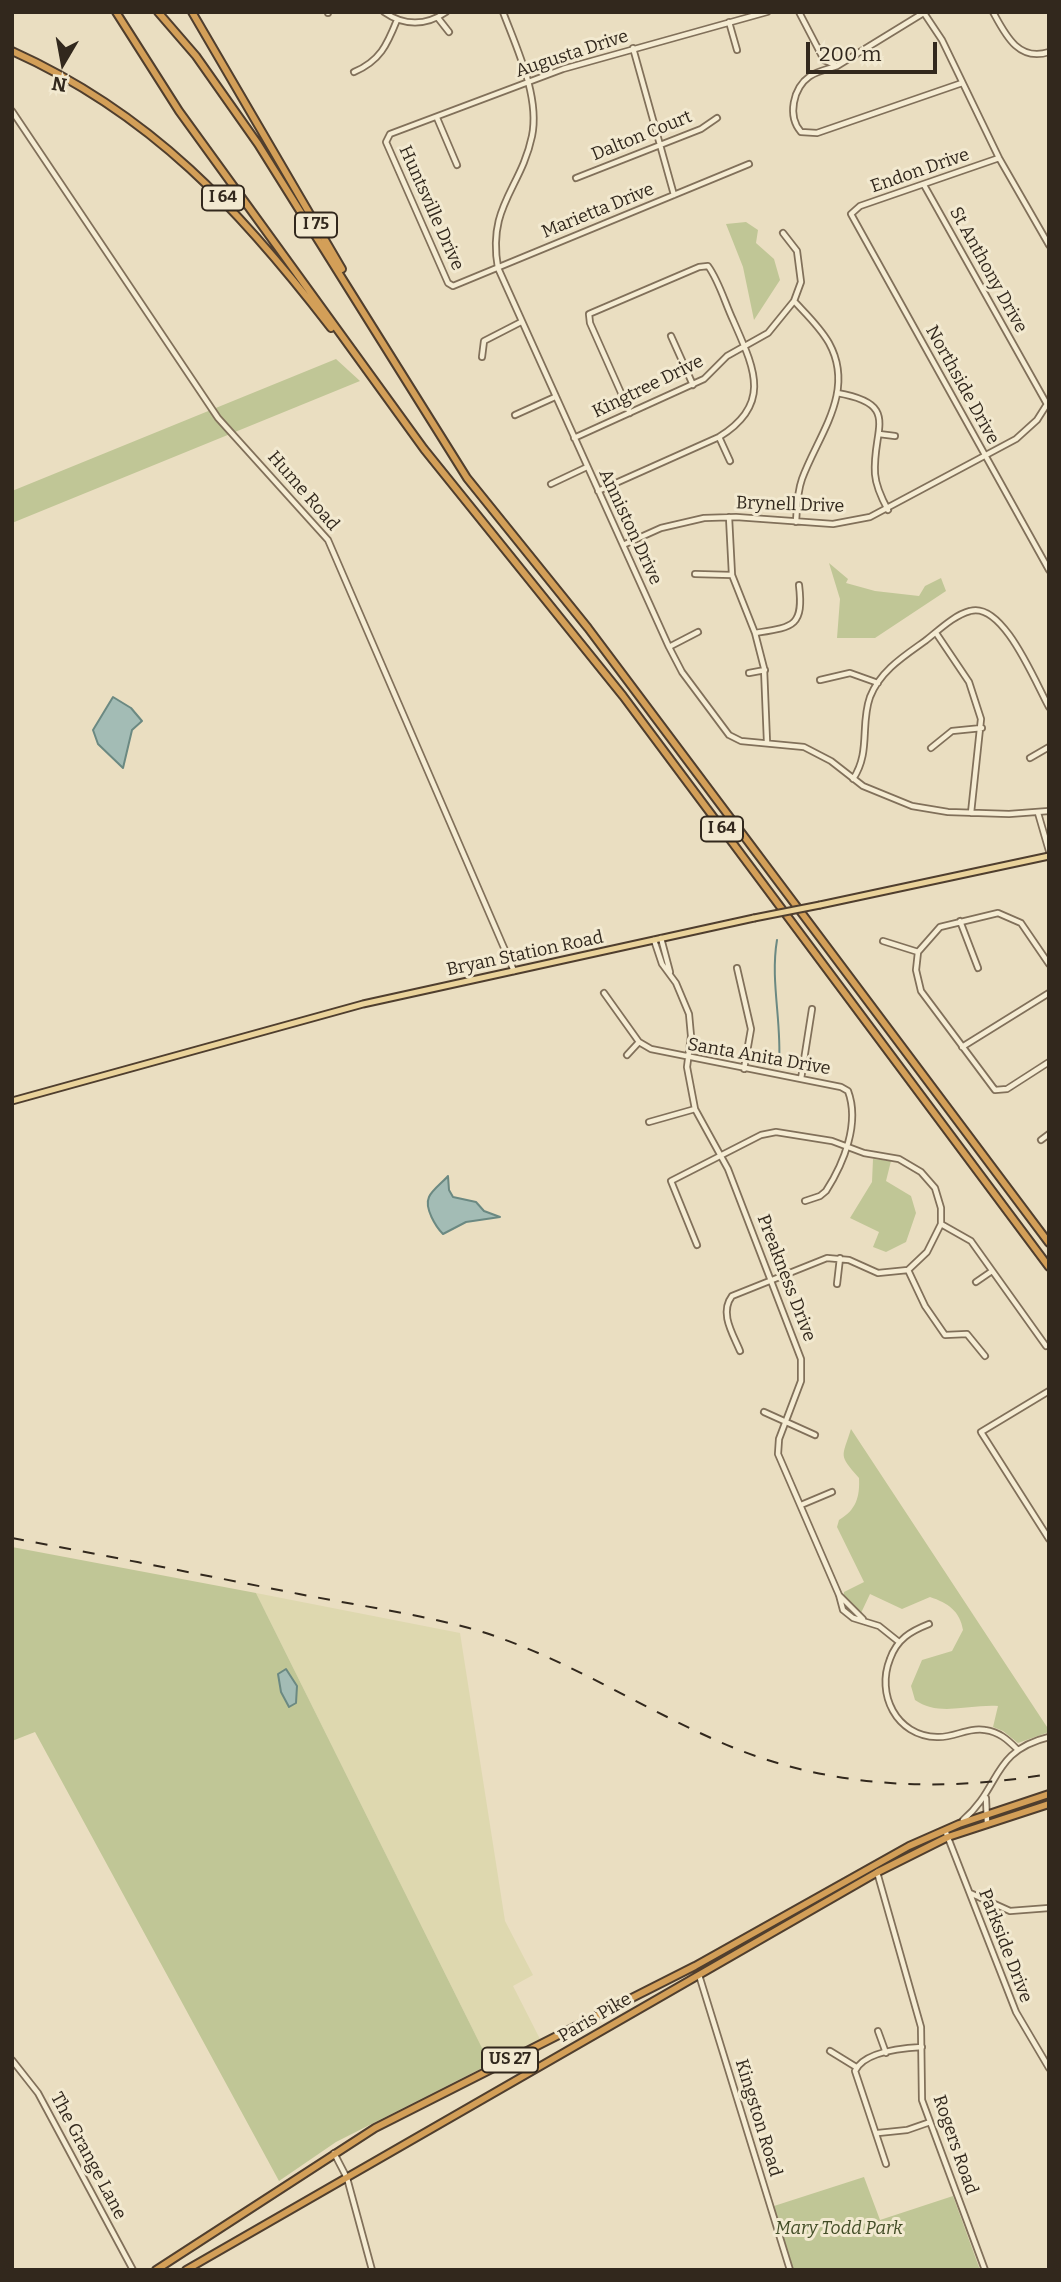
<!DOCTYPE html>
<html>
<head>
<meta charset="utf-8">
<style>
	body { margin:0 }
	#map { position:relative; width:1061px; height:2282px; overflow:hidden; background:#eadec1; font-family:Bitter,serif }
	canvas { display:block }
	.frame { position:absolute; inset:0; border:14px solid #32281d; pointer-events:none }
	.north { position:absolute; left:28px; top:28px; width:70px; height:70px; -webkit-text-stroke:5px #f2e9d0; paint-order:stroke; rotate:190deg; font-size:19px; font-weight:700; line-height:28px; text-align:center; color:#32281d }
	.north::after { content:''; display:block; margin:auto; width:24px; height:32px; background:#32281d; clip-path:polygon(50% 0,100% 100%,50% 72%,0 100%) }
	.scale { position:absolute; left:806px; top:42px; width:131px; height:32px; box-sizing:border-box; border:4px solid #32281d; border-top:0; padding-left:9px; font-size:21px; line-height:24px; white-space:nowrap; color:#32281d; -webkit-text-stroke:5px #f2e9d0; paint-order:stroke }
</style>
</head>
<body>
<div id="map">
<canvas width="1061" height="2282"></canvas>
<div class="frame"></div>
<div class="north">N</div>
<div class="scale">200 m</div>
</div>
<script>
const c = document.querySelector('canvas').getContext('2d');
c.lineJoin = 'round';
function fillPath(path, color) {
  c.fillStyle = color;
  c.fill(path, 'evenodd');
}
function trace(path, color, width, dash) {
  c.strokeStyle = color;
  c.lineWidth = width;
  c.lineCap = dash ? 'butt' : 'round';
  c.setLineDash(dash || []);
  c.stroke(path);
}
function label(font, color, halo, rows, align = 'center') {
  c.font = font + ' Bitter,serif';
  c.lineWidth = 6;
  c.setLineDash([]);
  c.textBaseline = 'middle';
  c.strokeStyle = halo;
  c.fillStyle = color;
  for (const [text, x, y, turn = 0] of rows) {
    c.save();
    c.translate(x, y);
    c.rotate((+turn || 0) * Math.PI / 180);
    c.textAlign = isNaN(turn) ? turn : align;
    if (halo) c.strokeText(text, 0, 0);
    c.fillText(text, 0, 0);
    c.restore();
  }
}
fillPath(new Path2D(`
	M 256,1593 L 460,1633 L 505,1921 L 533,1975 L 513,1986 L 540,2039 L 490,2064 Z`), '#ded8af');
fillPath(new Path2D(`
	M 746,222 L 758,230 L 756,243 L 774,259 L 780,280 L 754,320 L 743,267 L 726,224 Z
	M 336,359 L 360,381 L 12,523 L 12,491 Z
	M 829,563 L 848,579 L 846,583 L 875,591 L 919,596 L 925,586 L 941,578 L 946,591 L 875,638 L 837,638 L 840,599 Z
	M 873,1159 L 891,1161 L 886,1181 L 911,1196 L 916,1213 L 906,1242 L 886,1252 L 873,1247 L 879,1232 L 850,1218 L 872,1182 Z
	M 851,1429 L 1049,1730 L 1049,1732 L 1018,1743 L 1003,1731 L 993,1727 L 998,1706 C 970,1704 938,1717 915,1700 L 911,1686 L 922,1660 L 952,1651 L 963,1630 C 960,1611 948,1603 930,1597 L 902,1609 L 870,1594 L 861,1613 L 844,1596 L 844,1592 L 864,1582 L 837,1527 L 839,1520 C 856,1510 860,1497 859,1478 C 838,1454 842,1458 851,1429 Z
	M 12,1547 L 256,1593 L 490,2064 L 336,2142 L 279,2181 L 35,1732 L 12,1741 Z
	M 864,2177 L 880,2220 L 953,2196 L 980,2270 L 793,2270 L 774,2206 Z`), '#c0c696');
const water = new Path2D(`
	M 113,697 L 131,708 L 142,721 L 132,730 L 123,768 L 98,744 L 93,730 Z
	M 448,1176 L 449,1190 L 453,1197 L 476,1202 L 484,1211 L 500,1217 L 466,1222 L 443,1234 C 436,1227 424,1208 429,1197 C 432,1190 443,1182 448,1176 Z
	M 286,1669 L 297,1686 L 296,1703 L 289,1707 L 281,1692 L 278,1674 Z`);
fillPath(water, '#a3bcb5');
trace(water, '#6b8982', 2);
trace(new Path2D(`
	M 777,940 C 770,981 782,1022 779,1064`), '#6b8982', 2);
const minor = new Path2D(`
	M 384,12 C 404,26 426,26 446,12
	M 503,12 C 517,49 540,97 532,136 C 521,189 487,206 498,268 L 669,647 L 682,672 L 729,735 L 741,741 L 804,747 L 831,761 L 863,786 L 912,806 L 948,812 L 1009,814 L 1049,811
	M 799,12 L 824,60 L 837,66 L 925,12
	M 993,12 C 1005,34 1018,62 1049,52
	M 328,13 L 328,12
	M 924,13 L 942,40 L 999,158 L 1049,245
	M 438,18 L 449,32
	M 729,22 L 737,50
	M 633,48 L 674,195
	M 837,66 C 828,69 818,71 810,76 C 793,88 787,116 801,132 L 817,133 L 962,83
	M 354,72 C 380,61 387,45 397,20
	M 12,111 L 218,418 L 328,540 L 514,971
	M 437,118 L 457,165
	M 999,158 L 860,206 L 851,214 L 1049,570
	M 749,164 L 453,286 L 448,283 L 386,142 L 390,134 L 563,69 L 767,12
	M 576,178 L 701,129 L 717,118
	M 924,185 L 1048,406
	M 794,301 C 806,314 820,327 829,343 C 856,392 818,435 802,479 C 797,493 797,508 796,522
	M 671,336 L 693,385
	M 482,357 L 484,341 L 521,322
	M 837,393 C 902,404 872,429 875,474 C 876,487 882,499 888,510
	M 515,415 L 555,397
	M 879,434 L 895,436
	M 719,437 L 730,461
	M 574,438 L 704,379 L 727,356 L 768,333 L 794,301 L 801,282 L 797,251 L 783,233
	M 551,484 L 587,467
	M 598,491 L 719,437 C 773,404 754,368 733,320 C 725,303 719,281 708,266 L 699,267 L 589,314 L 590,323 L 630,413
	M 729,517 L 732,575 L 755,633 L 764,668 L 767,742
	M 623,545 L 661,528 L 704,518 L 736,517 L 833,524 L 870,517 L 1016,439 L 1037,420 L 1049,401
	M 695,574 L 732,575
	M 755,633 C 793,627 804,627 799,585
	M 936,633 L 969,682 L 981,719 L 971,813
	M 669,647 L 698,632
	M 749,673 L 765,670
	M 820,680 L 850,673 L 878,683
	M 931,748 L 952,731 L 982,728
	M 1030,758 L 1049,747
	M 853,779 C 871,752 860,725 870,697 C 880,671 904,656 925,641 C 938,631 954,615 970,611 C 1003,601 1035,682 1049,707
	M 1038,813 L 1049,851
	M 960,921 L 978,968
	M 661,938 L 670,972
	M 654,940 L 662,964 L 676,983 L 689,1014 L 691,1036 L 687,1067 L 695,1109 L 728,1169 L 801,1359 L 801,1381 L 779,1439 L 778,1454 L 839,1595 L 843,1610 L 853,1618 L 879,1626 L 899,1642
	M 883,941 L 918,952
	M 1049,964 L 1021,923 L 998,913 L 940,927 L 918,952 L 916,970 L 921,991 L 995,1090 L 1007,1089 L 1049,1062
	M 737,968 L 751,1029 L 744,1069
	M 604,993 L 639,1042 L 651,1049 L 841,1087 L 848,1091 C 860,1123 844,1163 826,1191 L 820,1196 L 805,1201
	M 962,1047 L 1049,993
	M 627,1055 L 639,1042
	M 801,1079 L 812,1009
	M 649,1122 L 695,1109
	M 1041,1140 L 1049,1134
	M 941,1224 L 971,1241 L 1046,1346
	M 697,1245 L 671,1181 L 761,1135 L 776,1132 L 832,1141 L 864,1153 L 899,1159 L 921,1172 L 935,1188 L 941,1208 L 941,1224 L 927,1252 L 908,1270 L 878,1273 L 849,1260 L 827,1258 L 732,1296 C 719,1313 733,1334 740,1351
	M 908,1270 L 925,1306 L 945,1335 L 967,1334 L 985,1356
	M 976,1282 L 992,1271
	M 837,1284 L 840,1258
	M 1049,1391 L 981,1432 L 1049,1539
	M 764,1412 L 815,1435
	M 801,1505 L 832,1492
	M 839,1595 L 863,1619
	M 929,1624 C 911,1631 897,1639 890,1659 C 876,1694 896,1736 937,1737 C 954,1738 968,1727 985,1730 C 999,1732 1007,1739 1017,1749
	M 986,1798 L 987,1823
	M 963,1820 C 1001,1788 991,1751 1049,1737
	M 945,1830 L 1016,2012 L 1049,2068
	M 877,1872 L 921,2027 L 922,2100 L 985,2270
	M 970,1893 L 1010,1911 L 1049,1908
	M 699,1975 L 790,2270
	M 878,2031 L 886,2053
	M 830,2051 L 856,2067
	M 12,2060 L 38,2093 L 133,2270
	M 878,2133 L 907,2130 L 930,2122
	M 334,2153 L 347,2178 L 372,2270
	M 886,2164 L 855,2071 C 864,2051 903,2048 922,2047`);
const major = new Path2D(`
	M 820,905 L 1049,856
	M 12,1101 L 363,1004 L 754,918`);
const highway = new Path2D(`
	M 116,12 L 179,111 L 424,449 L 623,696 L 1049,1267
	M 158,12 L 196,56 L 258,144 L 467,478 L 588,628 L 1049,1243
	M 192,12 L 342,269
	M 12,51 C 152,114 240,210 331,328
	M 156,2270 L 375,2128 L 695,1966 L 909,1846 L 959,1824 L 1049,1794
	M 186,2270 L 878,1872 L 948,1837 L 1049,1804`);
trace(minor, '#81705a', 8);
trace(major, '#4f3e2e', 9);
trace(highway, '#4f3e2e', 10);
trace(minor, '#f5ecd3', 4.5);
trace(major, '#ead39b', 5);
trace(highway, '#d39f58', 6);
trace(new Path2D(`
	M 12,1538 C 108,1556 203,1575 299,1594 C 355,1605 413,1613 469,1628 C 558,1653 635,1705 720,1742 C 824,1788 938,1793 1049,1774`), '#32281d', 2, [12, 12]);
const majorBridge = new Path2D(`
	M 754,918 L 820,905`);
trace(majorBridge, '#4f3e2e', 9, []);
trace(majorBridge, '#ead39b', 5);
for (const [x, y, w] of [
	[223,198,42],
	[316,225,42],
	[722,829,42],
	[510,2060,56]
]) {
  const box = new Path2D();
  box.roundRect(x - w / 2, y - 12.5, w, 25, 5);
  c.fillStyle = '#f2e9d0';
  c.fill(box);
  trace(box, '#32281d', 2);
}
label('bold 16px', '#32281d', null, [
	["I 64",223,198],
	["I 75",316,225],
	["I 64",722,829],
	["US 27",510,2060]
]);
label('18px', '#32281d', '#f2e9d0', [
	["Augusta Drive",572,54,-18],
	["Dalton Court",642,136,-22],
	["Endon Drive",920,171,-19],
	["Huntsville Drive",431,208,66],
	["Marietta Drive",598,211,-22],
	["St Anthony Drive",988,270,61],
	["Northside Drive",962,385,61],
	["Kingtree Drive",648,387,-26],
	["Hume Road",303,491,49],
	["Brynell Drive",790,505,2],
	["Anniston Drive",630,527,65],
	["Bryan Station Road",525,954,-12],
	["Santa Anita Drive",759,1057,10],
	["Preakness Drive",786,1278,69],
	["Parkside Drive",1005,1946,69],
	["Paris Pike",595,2018,-30],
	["Kingston Road",758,2118,73],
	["Rogers Road",955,2145,71],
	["The Grange Lane",88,2156,62]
]);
label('italic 18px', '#424d26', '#f2e9d0', [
	["Mary Todd Park",839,2229]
]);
</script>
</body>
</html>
